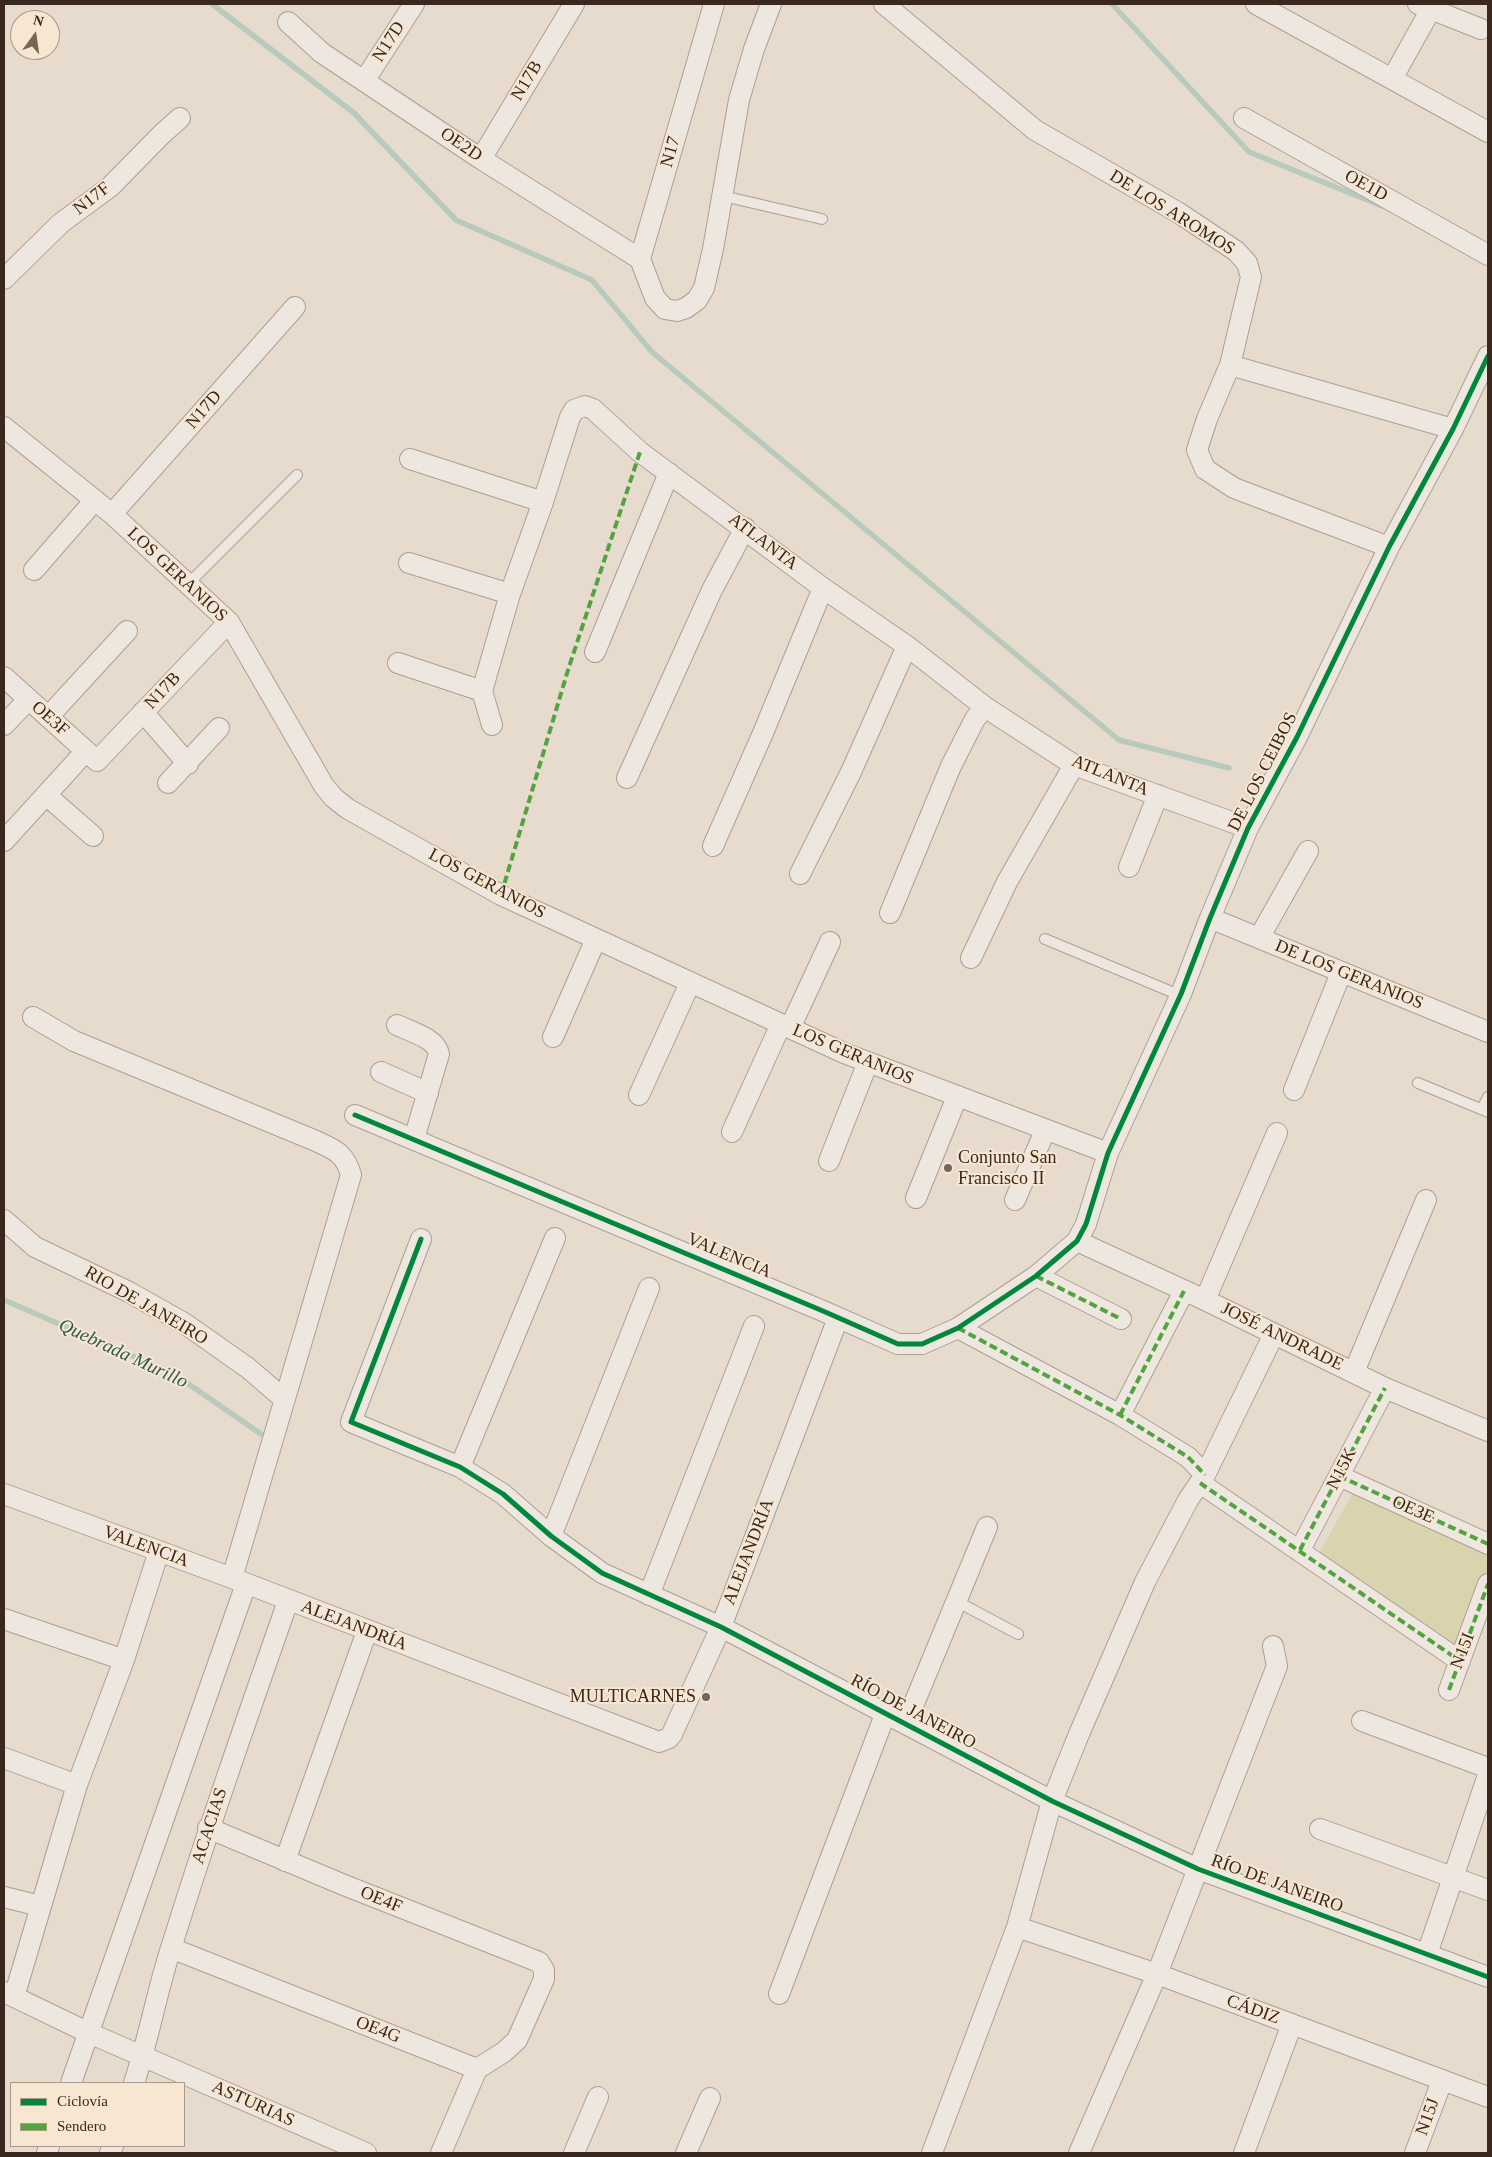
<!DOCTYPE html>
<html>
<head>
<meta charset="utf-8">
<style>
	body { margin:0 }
	#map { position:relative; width:1492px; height:2157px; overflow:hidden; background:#e6dbcc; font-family:Georgia,serif }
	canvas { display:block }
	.frame { position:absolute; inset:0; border:5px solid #3a271d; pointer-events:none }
	.legend { position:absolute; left:10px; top:2082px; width:175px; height:65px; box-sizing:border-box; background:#f7e7d2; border:1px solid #ab9a8a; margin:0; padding:6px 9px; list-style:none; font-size:15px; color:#3a271d }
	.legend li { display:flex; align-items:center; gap:10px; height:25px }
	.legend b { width:25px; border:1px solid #ab9a8a }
	.north { position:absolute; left:10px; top:10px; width:50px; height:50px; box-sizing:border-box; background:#f7e7d2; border:1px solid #ab9a8a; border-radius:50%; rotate:14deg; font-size:14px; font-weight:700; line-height:20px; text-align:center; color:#3a271d }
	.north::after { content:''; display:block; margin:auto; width:18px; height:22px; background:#76665a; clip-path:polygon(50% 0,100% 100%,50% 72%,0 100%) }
</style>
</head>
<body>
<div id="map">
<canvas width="1492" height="2157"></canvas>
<div class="frame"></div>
<ul class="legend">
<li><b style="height:6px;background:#00873e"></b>Ciclovía</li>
<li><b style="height:6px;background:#54a341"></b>Sendero</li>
</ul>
<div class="north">N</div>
</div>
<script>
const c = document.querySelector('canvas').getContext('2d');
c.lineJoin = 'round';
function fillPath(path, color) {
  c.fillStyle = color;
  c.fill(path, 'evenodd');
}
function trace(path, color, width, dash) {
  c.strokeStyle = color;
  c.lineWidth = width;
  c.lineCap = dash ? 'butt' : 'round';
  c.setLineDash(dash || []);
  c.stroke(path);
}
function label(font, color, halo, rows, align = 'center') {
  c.font = font + ' Georgia,serif';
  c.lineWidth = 4;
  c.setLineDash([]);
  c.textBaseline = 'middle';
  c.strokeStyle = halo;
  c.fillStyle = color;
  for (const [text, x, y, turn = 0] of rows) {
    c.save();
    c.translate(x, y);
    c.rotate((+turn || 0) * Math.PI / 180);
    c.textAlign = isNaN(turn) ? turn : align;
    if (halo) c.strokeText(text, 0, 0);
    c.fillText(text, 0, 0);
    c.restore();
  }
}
fillPath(new Path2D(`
	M 1358,1484 L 1488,1543 L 1488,1584 L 1460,1661 L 1315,1560 Z`), '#d9d3ae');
trace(new Path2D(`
	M 212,4 L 354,113 L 456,220 L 592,280 L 652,352 L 1119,740 L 1229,768
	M 1112,4 L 1249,152 L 1382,206
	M 4,1300 L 174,1374 L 261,1434`), '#b8cabc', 5.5);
const service = new Path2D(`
	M 723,196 L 822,219
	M 188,584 L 297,475
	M 1045,939 L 1172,992 L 1181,994
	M 1418,1083 L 1488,1112
	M 1482,1109 L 1488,1097
	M 956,1601 L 1018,1634`);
const minor = new Path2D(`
	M 714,4 L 640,259 L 655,298 L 665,309 L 677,311 L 686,308 L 697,300 L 704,288 L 713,249 L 739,100 L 754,49 L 771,4
	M 884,4 L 1035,130 L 1179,213 L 1236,251 L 1247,263 L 1251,277 L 1230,365 L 1207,419 L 1197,450 L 1205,469 L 1234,488 L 1389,547
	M 1256,4 L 1488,132
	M 1418,4 L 1481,29
	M 288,22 L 322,53 L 481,159 L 640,259
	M 1392,79 L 1431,9
	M 364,81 L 414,4
	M 1244,118 L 1488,255
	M 481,159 L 574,4
	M 4,279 L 61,223 L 110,187 L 161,135 L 180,118
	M 1230,365 L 1453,429
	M 4,427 L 112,514 L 229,622 L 324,786 L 334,798 L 348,809 L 501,895 L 844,1053 L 1108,1153
	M 410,459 L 543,502
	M 112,514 L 295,307
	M 409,563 L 510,594
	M 34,570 L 95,500
	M 595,652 L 669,473
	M 398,663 L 482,691
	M 4,677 L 97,761 L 229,622
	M 143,712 L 188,764
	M 48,717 L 127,631
	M 4,725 L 28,700
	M 492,725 L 482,691 L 510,594 L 543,502 L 570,417 L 574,410 L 585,406 L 593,409 L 640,452 L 823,588 L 907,646 L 985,707 L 1074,765 L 1248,828
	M 627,778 L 712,590 L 745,528
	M 168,783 L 219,728
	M 46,795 L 93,836
	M 4,841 L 86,751
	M 713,846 L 763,733 L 823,588
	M 1129,867 L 1158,795
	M 800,874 L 851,772 L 907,646
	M 890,913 L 951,766 L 975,719 L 985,707
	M 1210,918 L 1488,1032
	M 1259,938 L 1308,851
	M 971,958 L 1007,882 L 1074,765
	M 33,1017 L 74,1041 L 316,1141 C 335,1150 345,1153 351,1175 L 232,1578
	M 397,1025 C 411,1032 436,1038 439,1054 L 414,1139
	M 790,1028 L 830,942
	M 553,1037 L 596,939
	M 381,1072 L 428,1093
	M 1294,1090 L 1341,973
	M 639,1095 L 690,983
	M 355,1115 L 823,1311 L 898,1344 L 922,1344 L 958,1328 L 1036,1276 L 1077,1241 L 1086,1224 L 1108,1153 L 1181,994 L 1210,918 L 1248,828 L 1297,737 L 1389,547 L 1453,429 L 1488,356
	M 732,1132 L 781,1024
	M 829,1161 L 868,1062
	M 916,1198 L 957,1097
	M 1015,1200 L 1045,1131
	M 4,1220 L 35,1247 L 129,1292 L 184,1323 L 248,1368 L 284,1399
	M 421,1239 L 351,1422 L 460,1467 L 503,1494 L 551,1536 L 602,1573 L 721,1627 L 1052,1801 L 1198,1869 L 1488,1977
	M 1077,1241 L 1205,1300 L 1385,1388 L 1488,1431
	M 1036,1276 L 1121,1319
	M 1205,1300 L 1277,1133
	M 958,1328 L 1120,1415 L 1188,1457 L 1205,1475
	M 1354,1372 L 1426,1200
	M 1120,1415 L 1184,1291
	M 460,1467 L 555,1238
	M 1339,1476 L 1488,1544
	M 1200,1483 L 1460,1661
	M 4,1494 L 232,1578 L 659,1742 L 669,1738 L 672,1734 L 721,1627 L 838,1318
	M 551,1536 L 649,1288
	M 1300,1550 L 1385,1388
	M 649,1595 L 754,1326
	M 4,1619 L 124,1660
	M 1449,1690 L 1488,1584
	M 1362,1721 L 1488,1768
	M 906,1723 L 987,1527
	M 4,1758 L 77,1785
	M 208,1828 L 344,1885 L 539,1962 L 544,1970 L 544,1979 L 517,2040 L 504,2052 L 477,2069
	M 1320,1829 L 1488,1890
	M 285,1861 L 367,1631
	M 4,1897 L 40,1906
	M 1017,1927 L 1157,1974 L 1488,2097
	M 171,1948 L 477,2069
	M 1427,1954 L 1488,1775
	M 4,1992 L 89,2033 L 366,2153
	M 779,1994 L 886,1712
	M 14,1997 L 77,1785 L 124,1660 L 159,1551
	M 71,2083 L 246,1584
	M 134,2083 C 149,2038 157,1990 172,1945 C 208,1829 248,1715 288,1601
	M 47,2153 L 49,2146
	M 110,2153 L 113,2146
	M 441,2153 L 477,2069
	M 574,2153 L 598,2097
	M 686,2153 L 710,2098
	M 932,2153 L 1017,1927 L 1052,1801 L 1079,1734 L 1145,1582 L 1188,1500 L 1205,1475 L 1274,1334
	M 1079,2153 L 1157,1974 L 1277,1666 L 1273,1646
	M 1244,2153 L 1292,2024
	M 1415,2153 L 1442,2081`);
trace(service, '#aba096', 12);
trace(minor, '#aba096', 22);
trace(service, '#ede7df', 10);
trace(minor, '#ede7df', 20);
trace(new Path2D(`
	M 501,895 L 568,670 L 640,452
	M 1036,1276 L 1121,1319
	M 958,1328 L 1120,1415 L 1188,1457 L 1205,1475
	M 1120,1415 L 1184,1291
	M 1339,1476 L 1488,1544
	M 1200,1483 L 1460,1661
	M 1300,1550 L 1385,1388
	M 1449,1690 L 1488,1584`), '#54a341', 4, [8, 4]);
trace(new Path2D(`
	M 355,1115 L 823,1311 L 898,1344 L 922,1344 L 958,1328 L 1036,1276 L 1077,1241 L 1086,1224 L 1108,1153 L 1181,994 L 1210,918 L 1248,828 L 1297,737 L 1389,547 L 1453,429 L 1488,356
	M 421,1239 L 351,1422 L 460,1467 L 503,1494 L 551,1536 L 602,1573 L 721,1627 L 1052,1801 L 1198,1869 L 1488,1977`), '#00873e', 5);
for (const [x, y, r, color] of [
	[948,1168,5,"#76665a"],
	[706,1697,5,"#76665a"]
]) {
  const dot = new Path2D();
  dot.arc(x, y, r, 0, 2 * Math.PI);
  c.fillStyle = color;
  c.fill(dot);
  trace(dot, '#f7e7d2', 2);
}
label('18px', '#3a271d', '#f7e7d2', [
	["N17D",389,42,-57],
	["N17B",527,81,-59],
	["OE2D",461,145,34],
	["N17",671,152,-74],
	["OE1D",1366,186,29],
	["N17F",92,199,-38],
	["DE LOS AROMOS",1172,213,32],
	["N17D",204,410,-49],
	["ATLANTA",763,542,37],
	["LOS GERANIOS",177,575,43],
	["N17B",163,691,-47],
	["OE3F",50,719,41],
	["DE LOS CEIBOS",1263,772,-63],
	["ATLANTA",1110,776,22],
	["LOS GERANIOS",487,884,28],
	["DE LOS GERANIOS",1349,975,22],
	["LOS GERANIOS",853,1055,23],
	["VALENCIA",729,1256,23],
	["RIO DE JANEIRO",146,1306,30],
	["JOSÉ ANDRADE",1282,1337,26],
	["N15K",1342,1469,-63],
	["OE3E",1413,1510,24],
	["VALENCIA",146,1547,20],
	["ALEJANDRÍA",749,1552,-69],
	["ALEJANDRÍA",354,1626,21],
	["N15I",1463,1651,-69],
	["RÍO DE JANEIRO",913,1712,28],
	["ACACIAS",210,1826,-72],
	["RÍO DE JANEIRO",1277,1884,20],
	["OE4F",381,1900,22],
	["CÁDIZ",1253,2010,20],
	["OE4G",378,2030,21],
	["ASTURIAS",253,2104,24],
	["N15J",1428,2117,-70]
]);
label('18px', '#3a271d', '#f7e7d2', [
	["Conjunto San",958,1158],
	["Francisco II",958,1179],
	["MULTICARNES",696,1697,"right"]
], 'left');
label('italic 19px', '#2c5a51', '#f7e7d2', [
	["Quebrada Murillo",123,1354,25]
]);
</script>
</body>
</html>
